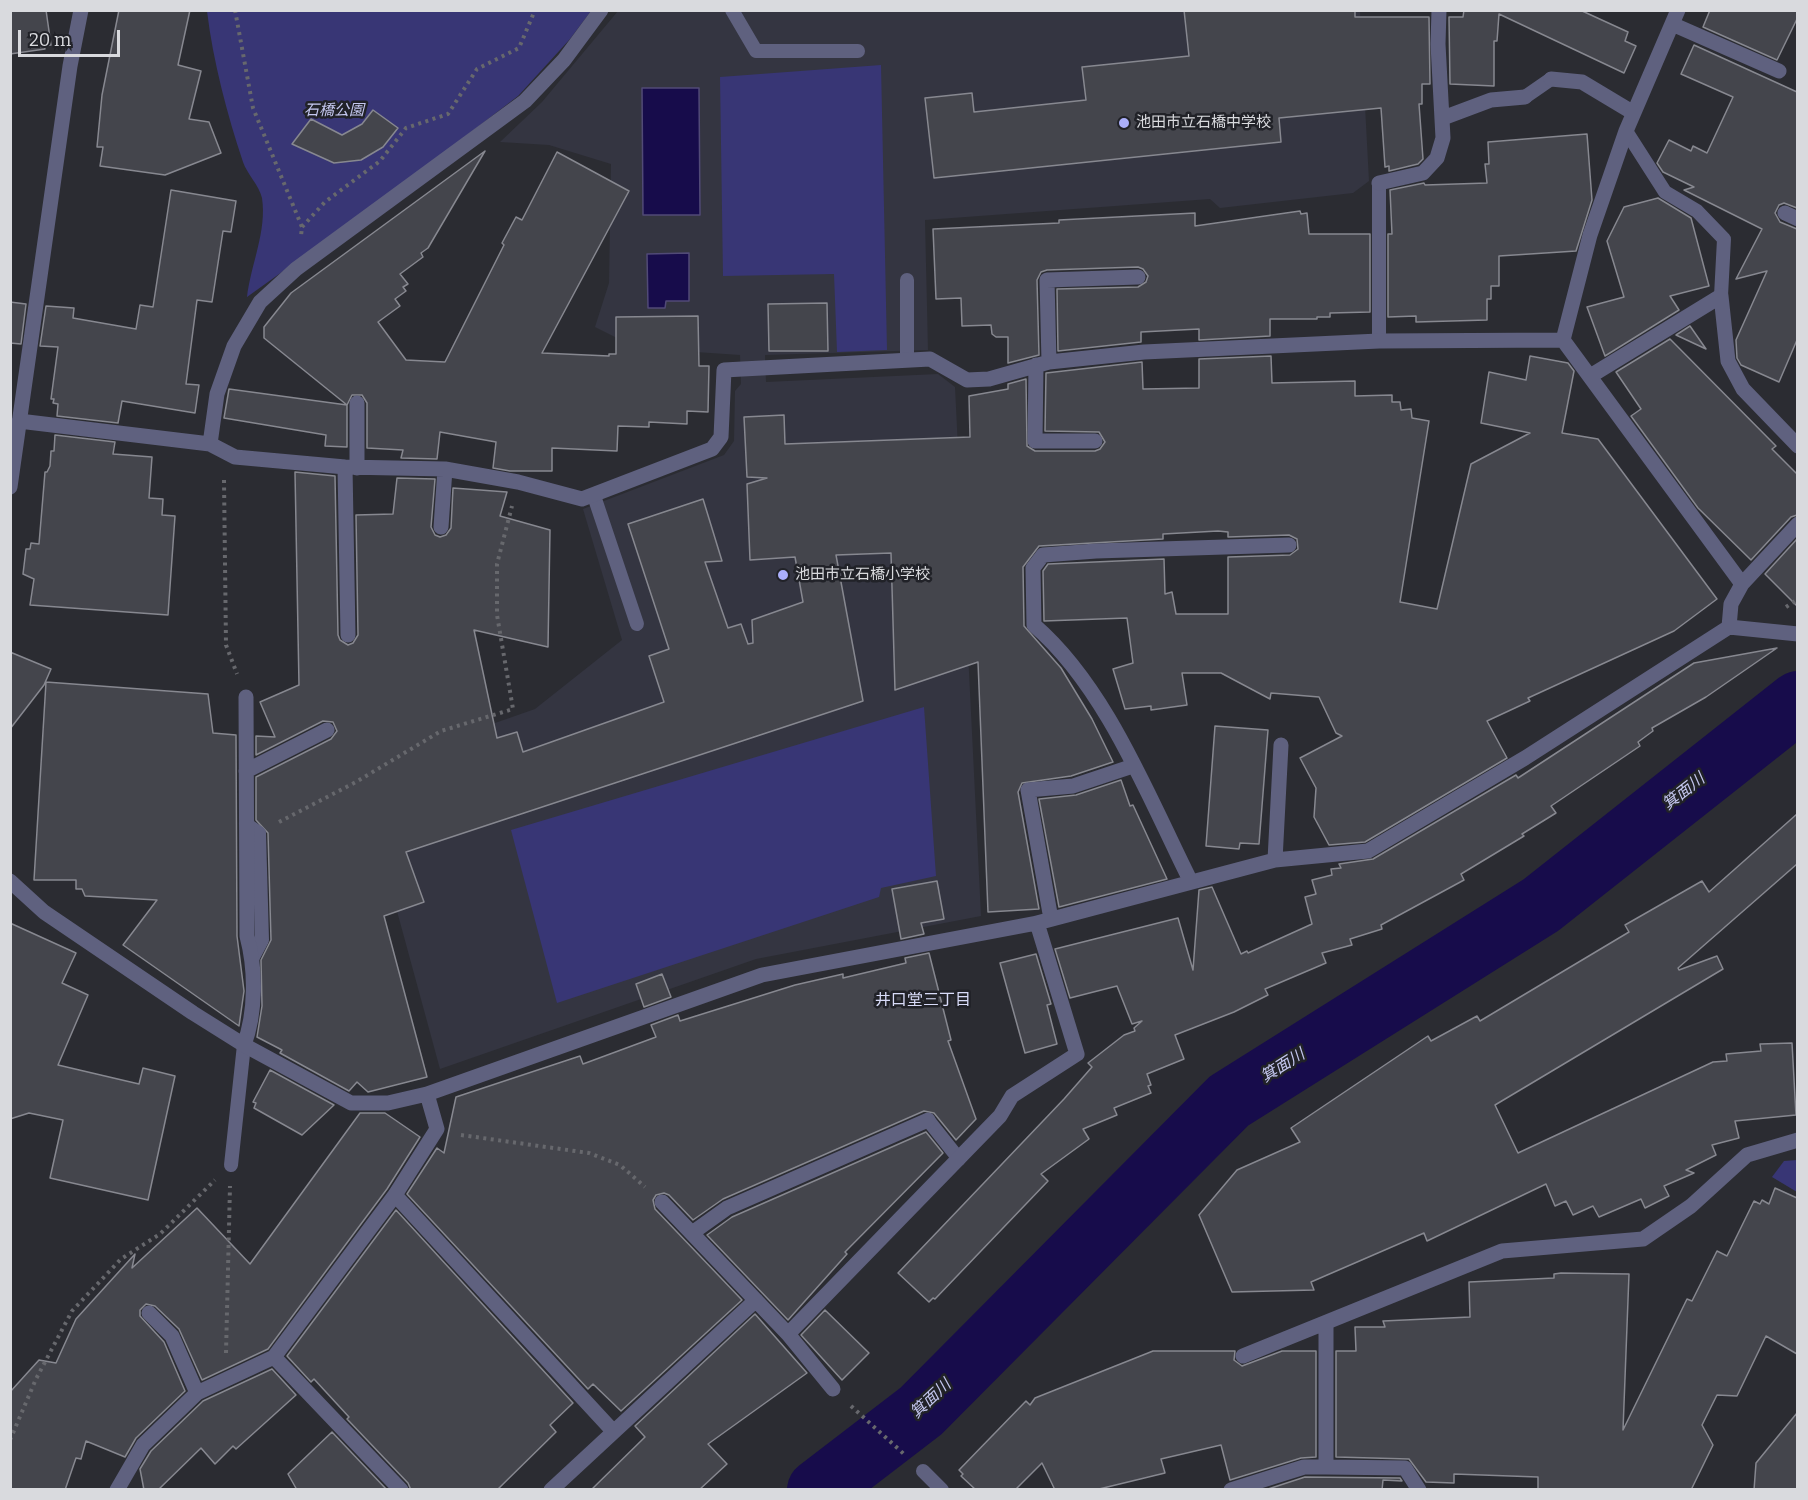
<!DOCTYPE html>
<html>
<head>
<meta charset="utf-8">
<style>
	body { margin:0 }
	#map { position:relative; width:1808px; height:1500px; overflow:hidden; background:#2b2c32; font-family:Bitter,serif }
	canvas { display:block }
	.frame { position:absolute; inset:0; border:12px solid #d9dade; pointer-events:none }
	.scale { position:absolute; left:18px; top:30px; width:102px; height:27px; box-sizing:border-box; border:3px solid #d9dade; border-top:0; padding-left:8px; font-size:18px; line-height:21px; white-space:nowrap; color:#d9dade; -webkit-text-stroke:4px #212228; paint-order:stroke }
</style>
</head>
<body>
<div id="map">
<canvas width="1808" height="1500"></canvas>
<div class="frame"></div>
<div class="scale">20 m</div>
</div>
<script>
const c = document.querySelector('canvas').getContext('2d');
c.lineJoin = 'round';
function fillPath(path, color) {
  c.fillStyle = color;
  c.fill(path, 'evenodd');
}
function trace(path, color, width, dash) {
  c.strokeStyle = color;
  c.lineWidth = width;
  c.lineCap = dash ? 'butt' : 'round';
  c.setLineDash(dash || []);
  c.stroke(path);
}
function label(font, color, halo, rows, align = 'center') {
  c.font = font + ' Bitter,"Noto Sans JP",serif';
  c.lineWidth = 5;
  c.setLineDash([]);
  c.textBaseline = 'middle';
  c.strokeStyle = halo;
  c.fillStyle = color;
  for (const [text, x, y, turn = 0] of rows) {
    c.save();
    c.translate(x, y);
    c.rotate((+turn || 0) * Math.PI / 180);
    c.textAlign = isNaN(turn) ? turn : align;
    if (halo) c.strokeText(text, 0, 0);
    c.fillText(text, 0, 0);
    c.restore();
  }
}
fillPath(new Path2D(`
	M 618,11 L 1360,11 L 1369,181 L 1353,193 L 1220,208 L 1210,199 L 925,220 L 928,350 L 765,355 L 766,382 L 938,374 L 955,387 L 981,916 L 756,959 L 440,1069 L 364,790 L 458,736 L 535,709 L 622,640 L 583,509 L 724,455 L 734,441 L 735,391 L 741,384 L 740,355 L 637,348 L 595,327 L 609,283 L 611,164 L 549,145 L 500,142 L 542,102 Z`), '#343541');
fillPath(new Path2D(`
	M 207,11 L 591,11 L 570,39 L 518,96 L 381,201 L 247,297 C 251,264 267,231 262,198 C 259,185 247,174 243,162 C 227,114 213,61 207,11 Z
	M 881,65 L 887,350 L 837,352 L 834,274 L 723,276 L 720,77 Z
	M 924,707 L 936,876 L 881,888 L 879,897 L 557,1003 L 511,830 Z
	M 1797,1160 L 1798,1160 L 1797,1192 L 1772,1177 L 1784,1161 Z`), '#383675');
const water = new Path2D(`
	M 642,88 L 699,88 L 700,215 L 643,215 Z
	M 689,253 L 689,301 L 666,301 L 665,308 L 648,308 L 647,254 Z`);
fillPath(water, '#170c4b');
trace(water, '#514a77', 1.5);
trace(new Path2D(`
	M 818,1490 L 921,1411 L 1229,1101 L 1541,905 L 1798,702`), '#170c4b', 62);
const building = new Path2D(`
	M 10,10 L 46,10 L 51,45 L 44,46 L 45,49 L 10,54 Z
	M 119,10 L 190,10 L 178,65 L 201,71 L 189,119 L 209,122 L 221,153 L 165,175 L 100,166 L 103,147 L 97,147 L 102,95 Z
	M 1184,10 L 1355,10 L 1355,17 L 1429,17 L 1430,84 L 1422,84 L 1422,104 L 1419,104 L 1423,159 L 1418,164 L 1389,171 L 1389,166 L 1385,167 L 1381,108 L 1279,118 L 1281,142 L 934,178 L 925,98 L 972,93 L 974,112 L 1086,100 L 1082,67 L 1189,56 Z
	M 1464,10 L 1580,10 L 1628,32 L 1625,41 L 1636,46 L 1624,73 L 1499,14 L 1497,41 L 1494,41 L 1494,86 L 1450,84 L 1449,17 L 1463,17 Z
	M 1710,10 L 1797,10 L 1797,19 L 1777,60 L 1703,27 Z
	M 1694,45 L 1797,92 L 1797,208 L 1784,203 L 1779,205 L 1775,213 L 1780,222 L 1797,229 L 1797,340 L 1779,382 L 1741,365 L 1737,358 L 1736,340 L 1767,271 L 1736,279 L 1762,229 L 1684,190 L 1694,187 L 1663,172 L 1657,163 L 1669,140 L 1691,151 L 1693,146 L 1707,153 L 1733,97 L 1681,74 Z
	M 373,110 L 398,128 L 383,147 L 361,160 L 334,163 L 292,144 L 311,119 L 342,135 L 362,124 Z
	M 1587,134 L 1592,200 L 1576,251 L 1499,256 L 1499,286 L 1491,286 L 1491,299 L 1487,299 L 1487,320 L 1416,322 L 1416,316 L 1388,317 L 1388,234 L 1392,234 L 1390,190 L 1424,183 L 1425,185 L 1487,183 L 1485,164 L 1489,164 L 1488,142 Z
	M 485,151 L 428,248 L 421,253 L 423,257 L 400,274 L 408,284 L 403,287 L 406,291 L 395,299 L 400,306 L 378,322 L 406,360 L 445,362 L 504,245 L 502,243 L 516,217 L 522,220 L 557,152 L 629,191 L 542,353 L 609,356 L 609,354 L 616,354 L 616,317 L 698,316 L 699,366 L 709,366 L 708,412 L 687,411 L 687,424 L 649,422 L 649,427 L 618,426 L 617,451 L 552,448 L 552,471 L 510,471 L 493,468 L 496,442 L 440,432 L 437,459 L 401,458 L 403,450 L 367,448 L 367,403 L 362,395 L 352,395 L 347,405 L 264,338 L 264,327 L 291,293 Z
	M 171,190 L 236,201 L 231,232 L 223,231 L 212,302 L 197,300 L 186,384 L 199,385 L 195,413 L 122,401 L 118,423 L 57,416 L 58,404 L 53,403 L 54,399 L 51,399 L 58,347 L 40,346 L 46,306 L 74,308 L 73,318 L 136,329 L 140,305 L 153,307 Z
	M 1658,198 L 1691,218 L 1709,286 L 1670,296 L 1679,310 L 1605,356 L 1587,307 L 1624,297 L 1607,241 L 1624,207 Z
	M 1300,211 L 1301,214 L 1307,213 L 1309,234 L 1370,234 L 1370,312 L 1330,313 L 1330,317 L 1317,317 L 1317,319 L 1270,319 L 1270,336 L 1199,340 L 1199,329 L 1141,332 L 1141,342 L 1058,351 L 1057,289 L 1138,287 L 1146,282 L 1148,276 L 1143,269 L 1138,267 L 1047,270 L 1041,272 L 1037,280 L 1039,355 L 1008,363 L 1008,337 L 996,337 L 992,334 L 991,325 L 962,326 L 961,298 L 936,299 L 933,229 L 1059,223 L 1059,220 L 1195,213 L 1195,226 Z
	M 10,302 L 26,304 L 21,344 L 10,343 Z
	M 827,303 L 828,351 L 769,351 L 768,304 Z
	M 1690,326 L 1706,349 L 1676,335 Z
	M 1670,339 L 1776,446 L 1772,449 L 1797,474 L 1797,515 L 1791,517 L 1751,560 L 1698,508 L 1631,416 L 1641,409 L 1616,372 Z
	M 1271,356 L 1272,383 L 1355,381 L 1355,396 L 1392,395 L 1392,402 L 1400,402 L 1401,410 L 1411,409 L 1412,418 L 1429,421 L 1400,602 L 1437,609 L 1471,464 L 1530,433 L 1481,423 L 1489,372 L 1526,380 L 1530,356 L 1568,363 L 1574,371 L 1562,433 L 1598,439 L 1717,599 L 1674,631 L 1528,698 L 1530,701 L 1487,721 L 1507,758 L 1365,842 L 1329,845 L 1314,817 L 1316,788 L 1300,758 L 1342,736 L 1336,733 L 1319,697 L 1271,693 L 1270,699 L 1221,673 L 1182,673 L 1187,705 L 1151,710 L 1151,706 L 1125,709 L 1113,669 L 1133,663 L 1127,618 L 1044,621 L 1043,571 L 1048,564 L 1164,559 L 1165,594 L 1172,592 L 1176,614 L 1228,614 L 1228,557 L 1290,555 L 1298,549 L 1297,539 L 1289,535 L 1228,537 L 1228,532 L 1218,531 L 1163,534 L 1163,539 L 1039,546 L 1023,567 L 1024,626 L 1061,668 L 1092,719 L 1113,762 L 1071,776 L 1022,783 L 1018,792 L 1039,909 L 988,912 L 978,662 L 895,690 L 891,553 L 836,555 L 863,701 L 406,852 L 424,902 L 384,916 L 427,1077 L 368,1092 L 357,1082 L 349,1091 L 280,1053 L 282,1050 L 257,1037 L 262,1006 L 261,960 L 271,940 L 268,833 L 256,820 L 256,777 L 331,739 L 337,731 L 333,722 L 323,721 L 256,755 L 256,736 L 275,737 L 260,702 L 299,685 L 295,472 L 335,476 L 338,635 L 340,640 L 348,645 L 353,643 L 358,635 L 356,515 L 393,514 L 397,478 L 435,479 L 431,527 L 435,535 L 440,537 L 446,535 L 451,528 L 453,488 L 507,492 L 500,516 L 550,530 L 548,647 L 474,630 L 497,738 L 517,732 L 523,752 L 664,702 L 649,656 L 669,649 L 628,524 L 703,499 L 722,561 L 705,562 L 728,628 L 741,624 L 748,644 L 753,643 L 752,620 L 803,602 L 795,557 L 750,560 L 747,484 L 767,478 L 747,477 L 744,417 L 784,415 L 785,444 L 970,437 L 969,396 L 1008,389 L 1008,384 L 1026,379 L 1027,446 L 1035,451 L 1095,451 L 1100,449 L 1105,442 L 1099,432 L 1045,431 L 1046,373 L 1142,362 L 1143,389 L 1199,388 L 1199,359 Z
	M 229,389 L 347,405 L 347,447 L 325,446 L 326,435 L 224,418 Z
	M 55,435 L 115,442 L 113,454 L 152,457 L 149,498 L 163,499 L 162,515 L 175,516 L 168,615 L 30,605 L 34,579 L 23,574 L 26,549 L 30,549 L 31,543 L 39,544 L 45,472 L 47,472 L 50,466 L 51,451 L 54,451 Z
	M 1797,539 L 1797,606 L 1765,574 Z
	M 1777,648 L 1706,697 L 1652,728 L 1653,731 L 1638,742 L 1640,746 L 1551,806 L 1556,813 L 1522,834 L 1524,836 L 1461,874 L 1464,880 L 1381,925 L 1382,929 L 1350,939 L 1352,945 L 1322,953 L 1326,963 L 1265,989 L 1268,995 L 1234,1012 L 1175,1035 L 1184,1059 L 1147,1074 L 1151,1085 L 1148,1086 L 1151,1093 L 1114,1108 L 1117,1115 L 1083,1129 L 1089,1139 L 1041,1174 L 1048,1181 L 935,1299 L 933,1298 L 929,1302 L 898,1273 L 1064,1099 L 1092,1067 L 1088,1063 L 1124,1035 L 1135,1031 L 1134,1028 L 1142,1021 L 1132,1024 L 1117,986 L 1070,998 L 1055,949 L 1178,918 L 1193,970 L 1199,890 L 1212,887 L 1241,954 L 1247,951 L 1248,953 L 1312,924 L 1305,897 L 1316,894 L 1312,880 L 1332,875 L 1331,869 L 1341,868 L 1339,864 L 1373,859 L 1516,775 L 1518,778 L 1694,663 Z
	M 10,652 L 51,669 L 44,685 L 10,729 Z
	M 46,682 L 208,694 L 213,733 L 236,735 L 237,936 L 244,991 L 239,1026 L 123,945 L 157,900 L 85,896 L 82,889 L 76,889 L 76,880 L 34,880 Z
	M 1215,726 L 1268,730 L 1259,844 L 1240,843 L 1239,849 L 1206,846 Z
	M 1121,780 L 1130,806 L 1133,805 L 1167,879 L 1059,907 L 1039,799 L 1076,795 Z
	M 1797,814 L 1797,864 L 1678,968 L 1679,970 L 1717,956 L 1723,969 L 1495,1105 L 1518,1153 L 1713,1062 L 1727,1061 L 1726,1054 L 1761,1051 L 1760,1044 L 1792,1043 L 1796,1115 L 1735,1121 L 1739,1138 L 1712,1145 L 1716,1155 L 1686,1170 L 1694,1173 L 1664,1186 L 1669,1196 L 1645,1208 L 1641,1199 L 1599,1217 L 1593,1206 L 1573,1215 L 1566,1201 L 1555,1206 L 1546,1184 L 1427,1241 L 1424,1233 L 1311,1282 L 1314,1290 L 1232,1292 L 1199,1215 L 1237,1170 L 1300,1142 L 1291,1128 L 1428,1036 L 1431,1041 L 1477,1016 L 1480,1021 L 1629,932 L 1625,925 L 1702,881 L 1709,892 Z
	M 937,881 L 944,919 L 921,923 L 924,934 L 901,939 L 892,889 Z
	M 10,923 L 76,953 L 62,983 L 88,995 L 58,1065 L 139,1084 L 143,1068 L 175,1076 L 148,1200 L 50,1178 L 63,1120 L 29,1113 L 10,1119 Z
	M 929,953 L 951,1040 L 948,1041 L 976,1119 L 956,1140 L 934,1113 L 924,1111 L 723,1199 L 693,1220 L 669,1195 L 664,1193 L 656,1195 L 653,1200 L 655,1209 L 742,1300 L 621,1411 L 593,1384 L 588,1389 L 407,1194 L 437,1148 L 444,1153 L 456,1097 L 580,1056 L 583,1064 L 656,1037 L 651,1025 L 678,1015 L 680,1021 L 795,985 L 843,974 L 843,978 L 906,963 L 905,958 Z
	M 1036,954 L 1051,1004 L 1047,1005 L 1057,1044 L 1025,1053 L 1000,963 Z
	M 662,974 L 671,997 L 644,1007 L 636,984 Z
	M 270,1070 L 334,1105 L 302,1135 L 254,1108 L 256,1103 L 253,1102 Z
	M 360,1113 L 385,1113 L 420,1137 L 387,1189 L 268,1349 L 202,1380 L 179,1329 L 155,1306 L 146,1304 L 140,1310 L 140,1316 L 164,1342 L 185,1391 L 136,1438 L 125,1457 L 86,1441 L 81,1459 L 76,1458 L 65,1490 L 10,1490 L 10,1392 L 39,1360 L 56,1363 L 76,1319 L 135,1254 L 132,1268 L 197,1208 L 250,1264 Z
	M 926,1132 L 943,1153 L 845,1252 L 847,1254 L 788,1320 L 707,1235 L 732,1217 Z
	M 1775,1188 L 1797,1198 L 1797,1354 L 1766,1336 L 1737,1396 L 1717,1395 L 1702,1425 L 1713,1445 L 1691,1490 L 1538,1490 L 1538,1477 L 1454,1474 L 1454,1483 L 1426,1482 L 1409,1459 L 1336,1457 L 1336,1351 L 1356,1351 L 1355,1327 L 1385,1327 L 1383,1321 L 1470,1317 L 1469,1282 L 1554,1278 L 1554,1274 L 1561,1273 L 1629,1274 L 1623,1430 L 1687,1299 L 1692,1301 L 1717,1251 L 1727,1256 L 1754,1201 L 1760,1204 L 1762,1200 L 1769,1204 Z
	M 396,1210 L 573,1403 L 550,1425 L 556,1432 L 497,1490 L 411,1490 L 408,1483 L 347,1419 L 349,1417 L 314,1379 L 311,1382 L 287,1356 Z
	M 825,1310 L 869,1353 L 842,1380 L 801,1335 Z
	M 755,1314 L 807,1373 L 708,1444 L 727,1464 L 699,1490 L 591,1490 L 645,1437 L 635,1426 Z
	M 1153,1351 L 1235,1351 L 1234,1360 L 1242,1366 L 1282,1351 L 1316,1351 L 1316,1457 L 1301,1458 L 1230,1480 L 1221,1445 L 1161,1459 L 1165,1473 L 1095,1490 L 1055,1490 L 1042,1463 L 1015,1490 L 976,1490 L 961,1476 L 963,1474 L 959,1470 L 1026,1401 L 1030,1405 L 1035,1398 Z
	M 272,1369 L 296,1395 L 236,1449 L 233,1446 L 215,1464 L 201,1448 L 158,1490 L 144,1490 L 140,1469 L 151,1451 L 203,1401 Z
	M 1797,1413 L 1797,1490 L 1754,1490 L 1756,1463 Z
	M 332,1432 L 387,1490 L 297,1490 L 288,1474 Z
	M 1305,1477 L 1400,1478 L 1402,1481 L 1383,1480 L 1382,1490 L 1265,1490 Z`);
fillPath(building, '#44454c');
trace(building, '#878890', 1.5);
trace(new Path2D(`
	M 235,10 L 253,108 L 302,227 L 301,236
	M 302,227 L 325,202 L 380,161 L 406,128 L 448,114 L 477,69 L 519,48 L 535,10
	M 224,480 L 226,645 L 237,674
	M 1786,607 L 1798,599
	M 279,822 L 356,782 L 441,731 L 513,709 L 497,615 L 497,564 L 512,506
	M 461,1135 L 589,1153 L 620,1165 L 645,1187
	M 226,1353 L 230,1186
	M 851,1406 L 905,1455
	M 10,1440 L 36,1379 L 72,1311 L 121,1259 L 160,1234 L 215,1180`), '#67686d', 4, [3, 4.5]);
trace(new Path2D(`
	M 732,10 L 756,51 L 858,51
	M 1525,97 L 1551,79
	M 1626,131 L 1665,192 L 1697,211 L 1724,239 L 1721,296
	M 1379,183 L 1379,341
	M 907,280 L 907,360
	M 594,496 L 637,624
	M 246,824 L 259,833 L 262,940 L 253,957
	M 928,1120 L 959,1159
	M 231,1165 L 244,1045
	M 923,1471 L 942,1490`), '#5f617f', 14);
trace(new Path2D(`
	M 1678,10 L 1626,131 L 1590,235 L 1563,340 L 1742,584
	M 1672,24 L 1779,71
	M 1551,79 L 1582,82 L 1632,112
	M 1443,118 L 1491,100 L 1525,97
	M 1379,183 L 1423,173 L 1437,158 L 1443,138 L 1438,44 L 1439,10
	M 1785,213 L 1798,219
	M 1049,362 L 1047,280 L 1138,277
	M 1036,365 L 1035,441 L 1095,441
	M 1592,375 L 1721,296 L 1728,361 L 1743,389 L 1798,446
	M 19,421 L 210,444 L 235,457 L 345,467 L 445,469 L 518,482 L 582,499 L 712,449 L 721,437 L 724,370 L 930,359 L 967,380 L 989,379 L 1049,362 L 1144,352 L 1379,341 L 1563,340
	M 210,444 L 217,394 L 234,346 L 260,302 L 296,269 L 525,101 L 564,60 L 601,10
	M 345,467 L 348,635
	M 357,468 L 357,403
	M 10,487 L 70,66 L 81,10
	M 441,527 L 445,469
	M 1729,627 L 1731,604 L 1742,584 L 1798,524
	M 246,771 L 327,730
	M 1275,860 L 1281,745
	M 1190,880 C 1148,796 1106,687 1034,625 L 1033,568 L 1043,555 L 1096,551 L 1289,545
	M 10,881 L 44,912 L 193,1013 L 244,1045 L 351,1103 L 388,1103 L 427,1094 L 762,975 L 1037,923 L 1275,860 L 1368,851 L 1525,758 L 1729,627 L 1798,634
	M 1051,919 L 1028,790 L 1073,786 L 1133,766
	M 244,1045 C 256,1012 256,970 247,936 L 246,697
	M 395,1195 L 612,1430
	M 662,1202 L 788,1334 L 833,1389
	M 692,1233 L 727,1208 L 928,1120
	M 149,1313 L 172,1336 L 197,1393
	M 788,1334 L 1000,1116 L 1012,1096 L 1077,1054 L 1037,923
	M 1243,1356 L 1502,1251 L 1643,1239 L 1691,1206 L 1747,1155 L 1798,1140
	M 274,1357 L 401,1490
	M 1326,1467 L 1405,1468 L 1419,1490
	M 117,1490 L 143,1445 L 197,1393 L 274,1357 L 395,1195 L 437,1129 L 427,1094
	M 551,1490 L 756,1300
	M 1231,1490 L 1304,1467 L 1326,1467 L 1326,1323`), '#5f617f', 15);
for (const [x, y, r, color] of [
	[1124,123,6,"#abaffb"],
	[783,575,6,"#abaffb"]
]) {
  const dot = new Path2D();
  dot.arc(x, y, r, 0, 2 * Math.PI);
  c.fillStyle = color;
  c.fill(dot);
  trace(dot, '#212228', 2);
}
label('italic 15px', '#c4c7ef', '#212228', [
	["石橋公園",334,111]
]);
label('15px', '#d9dade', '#212228', [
	["池田市立石橋中学校",1136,123],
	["池田市立石橋小学校",795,575]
], 'left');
label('italic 16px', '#c3c6ee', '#212228', [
	["箕面川",1684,792,-38],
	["箕面川",1283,1066,-32],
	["箕面川",931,1399,-43]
]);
label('16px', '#d8dbf8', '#212228', [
	["井口堂三丁目",923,1001]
]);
</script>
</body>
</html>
